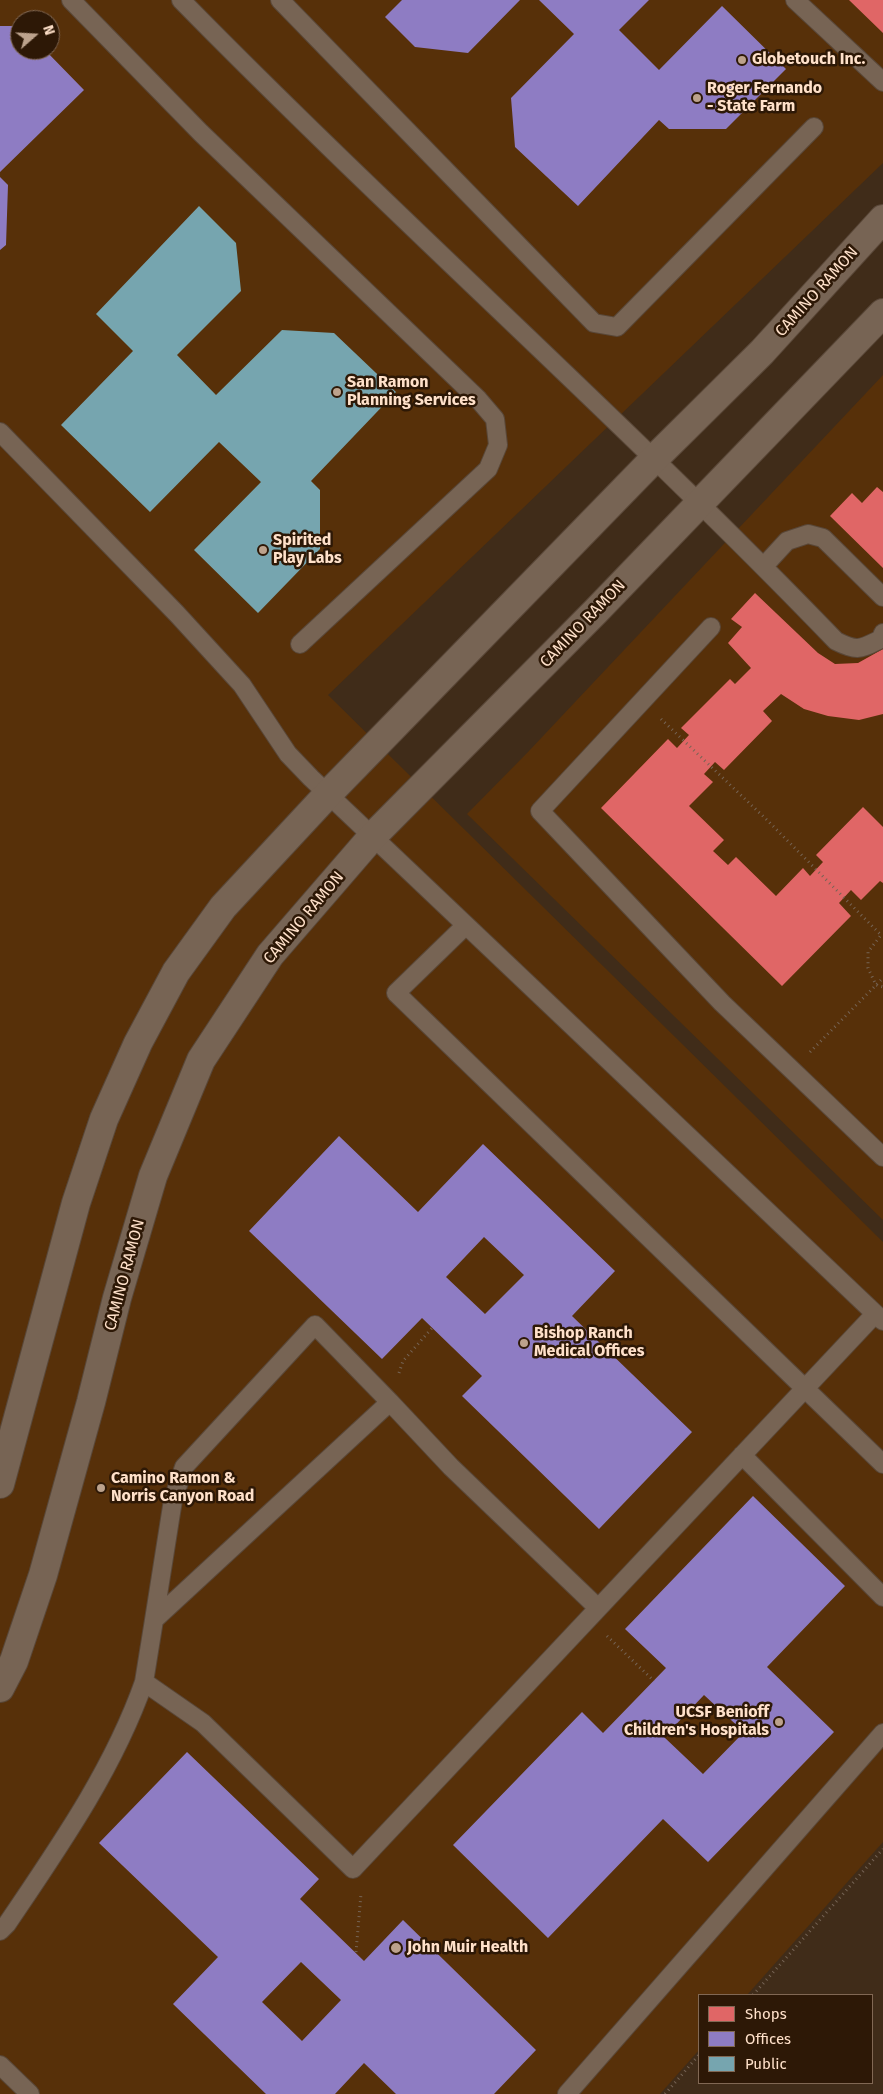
<!DOCTYPE html>
<html>
<head>
<meta charset="utf-8">
<style>
	body { margin:0 }
	#map { position:relative; width:883px; height:2094px; overflow:hidden; background:#402c19; font-family:"Fira Sans",sans-serif }
	canvas { display:block }
	.legend { position:absolute; left:698px; top:1994px; width:175px; height:90px; box-sizing:border-box; background:#2d1806; border:1px solid #816854; margin:0; padding:6px 9px; list-style:none; font-size:15px; color:#ffe1ca }
	.legend li { display:flex; align-items:center; gap:10px; height:25px }
	.legend b { width:25px; border:1px solid #816854 }
	.north { position:absolute; left:10px; top:10px; width:50px; height:50px; box-sizing:border-box; background:#2d1806; border:1px solid #816854; border-radius:50%; rotate:71deg; font-size:14px; font-weight:700; line-height:20px; text-align:center; color:#ffe1ca }
	.north::after { content:''; display:block; margin:auto; width:18px; height:22px; background:#bca28c; clip-path:polygon(50% 0,100% 100%,50% 72%,0 100%) }
</style>
</head>
<body>
<div id="map">
<canvas width="883" height="2094"></canvas>
<ul class="legend">
<li><b style="height:14px;background:#e06666"></b>Shops</li>
<li><b style="height:14px;background:#8e7cc3"></b>Offices</li>
<li><b style="height:14px;background:#76a5af"></b>Public</li>
</ul>
<div class="north">N</div>
</div>
<script>
const c = document.querySelector('canvas').getContext('2d');
c.lineJoin = 'round';
function fillPath(path, color) {
  c.fillStyle = color;
  c.fill(path, 'evenodd');
}
function trace(path, color, width, dash) {
  c.strokeStyle = color;
  c.lineWidth = width;
  c.lineCap = dash ? 'butt' : 'round';
  c.setLineDash(dash || []);
  c.stroke(path);
}
function label(font, color, halo, rows, align = 'center') {
  c.font = font + ' "Fira Sans",sans-serif';
  c.lineWidth = 5;
  c.setLineDash([]);
  c.textBaseline = 'middle';
  c.strokeStyle = halo;
  c.fillStyle = color;
  for (const [text, x, y, turn = 0] of rows) {
    c.save();
    c.translate(x, y);
    c.rotate((+turn || 0) * Math.PI / 180);
    c.textAlign = isNaN(turn) ? turn : align;
    if (halo) c.strokeText(text, 0, 0);
    c.fillText(text, 0, 0);
    c.restore();
  }
}
fillPath(new Path2D(`
	M 0,0 L 883,0 L 883,163 L 328,695 L 883,1242 L 883,1842 L 747,1995 L 699,1995 L 699,2050 L 660,2094 L 0,2094 ZM 20,20 L 50,20 L 50,50 L 20,50 Z
	M 883,375 L 883,1220 L 467,814 L 528,752 Z`), '#573009');
fillPath(new Path2D(`
	M 849,0 L 883,0 L 883,33 Z
	M 877,487 L 883,492 L 883,568 L 830,516 L 852,493 L 862,503 Z
	M 755,593 L 818,653 L 835,664 L 858,663 L 883,649 L 883,714 L 859,720 L 828,716 L 804,709 L 781,694 L 763,711 L 772,721 L 724,770 L 715,762 L 704,774 L 713,782 L 689,806 L 724,840 L 713,851 L 728,865 L 736,857 L 776,896 L 803,868 L 810,876 L 823,862 L 816,855 L 863,807 L 883,827 L 883,883 L 880,881 L 861,900 L 851,890 L 839,903 L 851,916 L 782,986 L 601,808 L 668,739 L 677,748 L 689,735 L 681,728 L 730,679 L 735,684 L 751,668 L 728,643 L 742,627 L 731,619 Z`), '#e06666');
fillPath(new Path2D(`
	M 402,0 L 520,0 L 468,53 L 415,47 L 385,17 Z
	M 539,0 L 649,0 L 619,30 L 659,70 L 722,6 L 786,69 L 726,129 L 669,129 L 659,120 L 578,206 L 515,147 L 511,98 L 574,34 Z
	M 0,26 L 20,26 L 20,50 L 45,50 L 84,90 L 0,172 Z
	M 0,177 L 8,185 L 6,245 L 0,250 Z
	M 339,1136 L 418,1212 L 483,1144 L 615,1271 L 572,1316 L 692,1432 L 599,1529 L 462,1396 L 482,1376 L 422,1318 L 382,1359 L 249,1231 ZM 484,1237 L 524,1275 L 485,1314 L 446,1277 Z
	M 753,1496 L 845,1586 L 767,1667 L 834,1732 L 708,1862 L 663,1819 L 548,1938 L 453,1845 L 582,1712 L 603,1733 L 666,1668 L 625,1629 ZM 704,1695 L 744,1732 L 703,1774 L 664,1737 Z
	M 187,1752 L 319,1879 L 300,1899 L 364,1961 L 403,1920 L 536,2050 L 494,2094 L 396,2094 L 364,2063 L 335,2094 L 266,2094 L 173,2004 L 218,1957 L 99,1843 ZM 301,1962 L 341,2000 L 302,2041 L 262,2002 Z`), '#8e7cc3');
fillPath(new Path2D(`
	M 199,206 L 236,243 L 241,291 L 177,355 L 216,395 L 282,330 L 334,333 L 396,392 L 311,481 L 320,490 L 320,549 L 258,613 L 194,550 L 261,482 L 219,442 L 150,512 L 61,425 L 133,351 L 96,314 Z`), '#76a5af');
const service = new Path2D(`
	M 71,0 L 201,133 L 478,399 L 495,419 L 498,445 L 488,469 L 300,644
	M 181,0 C 395,218 624,421 836,641 C 858,652 860,649 881,639 L 883,633
	M 280,0 L 594,323 L 617,327 L 814,127
	M 795,0 L 883,82
	M 0,432 L 177,614 L 242,685 L 288,754 L 311,778 L 883,1321
	M 764,566 L 787,541 L 808,534 L 823,538 L 883,597
	M 711,627 L 540,811 L 722,1003 L 883,1157
	M 465,926 L 396,993 L 883,1464
	M 390,1402 L 451,1467 L 598,1608
	M 742,1455 L 883,1597
	M 154,1620 L 173,1500 L 184,1467 L 315,1325 L 390,1402 L 154,1620 L 144,1682 L 203,1723 L 353,1869 L 875,1314
	M 0,1931 L 7,1924 C 59,1847 113,1770 144,1682
	M 0,2065 L 30,2094
	M 567,2094 L 883,1733`);
const tertiary = new Path2D(`
	M 0,1484 L 76,1203 L 104,1119 L 138,1043 L 176,972 L 223,907 L 328,794 L 654,459 L 762,352 L 883,219
	M 0,1688 L 14,1661 L 43,1575 L 91,1402 L 117,1298 L 153,1176 L 201,1060 L 270,955 L 372,837 L 596,611 L 883,313`);
trace(service, '#594738', 20);
trace(tertiary, '#594738', 30);
trace(new Path2D(`
	M 661,719 L 767,820 L 881,935 L 868,952 L 868,968 L 876,985 L 883,987
	M 810,1052 L 883,978
	M 399,1373 L 403,1361 L 432,1328
	M 607,1636 L 654,1681
	M 356,1952 L 361,1894
	M 753,1995 L 883,1849
	M 665,2094 L 699,2055`), '#766455', 3, [1, 4]);
trace(service, '#776454', 18);
trace(tertiary, '#776454', 28);
for (const [x, y, r, color] of [
	[742,60,5,"#bca28c"],
	[697,98,5,"#bca28c"],
	[337,392,5,"#bca28c"],
	[263,550,5,"#bca28c"],
	[524,1343,5,"#bca28c"],
	[101,1488,5,"#bca28c"],
	[779,1722,5,"#bca28c"],
	[396,1948,6,"#bca28c"]
]) {
  const dot = new Path2D();
  dot.arc(x, y, r, 0, 2 * Math.PI);
  c.fillStyle = color;
  c.fill(dot);
  trace(dot, '#2d1806', 2);
}
label('bold 16px', '#ffe1ca', '#2d1806', [
	["Globetouch Inc.",752,60],
	["Roger Fernando",707,89],
	["- State Farm",707,107],
	["San Ramon",347,383],
	["Planning Services",347,401],
	["Spirited",273,541],
	["Play Labs",273,559],
	["Bishop Ranch",534,1334],
	["Medical Offices",534,1352],
	["Camino Ramon &",111,1479],
	["Norris Canyon Road",111,1497],
	["UCSF Benioff",769,1713,"right"],
	["Children's Hospitals",769,1731,"right"],
	["John Muir Health",407,1948]
], 'left');
label('16px', '#ffe1ca', '#2d1806', [
	["CAMINO RAMON",817,292,-48],
	["CAMINO RAMON",583,624,-46],
	["CAMINO RAMON",304,918,-50],
	["CAMINO RAMON",125,1275,-75]
]);
</script>
</body>
</html>
